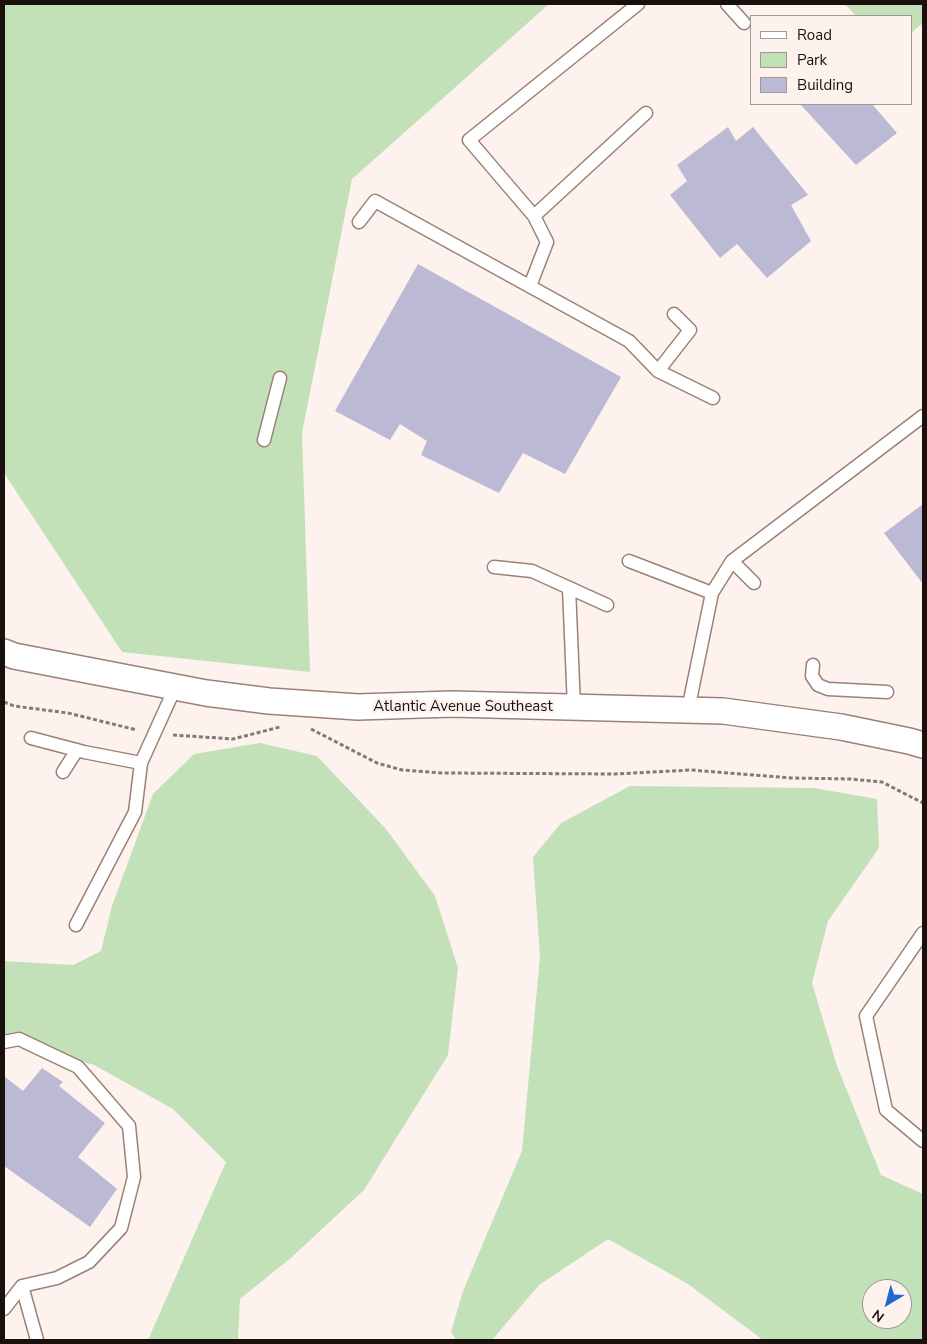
<!DOCTYPE html>
<html>
<head>
<meta charset="utf-8">
<style>
	body { margin:0 }
	#map { position:relative; width:927px; height:1344px; overflow:hidden; background:#fdf2ed; font-family:"Nunito Sans",sans-serif }
	canvas { display:block }
	.frame { position:absolute; inset:0; border:5px solid #1a100c; pointer-events:none }
	.legend { position:absolute; left:750px; top:15px; width:162px; height:90px; box-sizing:border-box; background:#fdf2ed; border:1px solid #a29893; margin:0; padding:6px 9px; list-style:none; font-size:15px; color:#1a100c }
	.legend li { display:flex; align-items:center; gap:10px; height:25px }
	.legend b { width:25px; border:1px solid #a29893 }
	.north { position:absolute; left:862px; top:1279px; width:50px; height:50px; box-sizing:border-box; background:#fdf2ed; border:1px solid #a29893; border-radius:50%; rotate:217deg; font-size:14px; font-weight:700; line-height:20px; text-align:center; color:#1a100c }
	.north::after { content:''; display:block; margin:auto; width:18px; height:22px; background:#2268d4; clip-path:polygon(50% 0,100% 100%,50% 72%,0 100%) }
</style>
</head>
<body>
<div id="map">
<canvas width="927" height="1344"></canvas>
<div class="frame"></div>
<ul class="legend">
<li><b style="height:6px;background:#fff"></b>Road</li>
<li><b style="height:14px;background:#c3e1b8"></b>Park</li>
<li><b style="height:14px;background:#bbb9d3"></b>Building</li>
</ul>
<div class="north">N</div>
</div>
<script>
const c = document.querySelector('canvas').getContext('2d');
c.lineJoin = 'round';
function fillPath(path, color) {
  c.fillStyle = color;
  c.fill(path, 'evenodd');
}
function trace(path, color, width, dash) {
  c.strokeStyle = color;
  c.lineWidth = width;
  c.lineCap = dash ? 'butt' : 'round';
  c.setLineDash(dash || []);
  c.stroke(path);
}
function label(font, color, halo, rows, align = 'center') {
  c.font = font + ' "Nunito Sans",sans-serif';
  c.lineWidth = 5;
  c.setLineDash([]);
  c.textBaseline = 'middle';
  c.strokeStyle = halo;
  c.fillStyle = color;
  for (const [text, x, y, turn = 0] of rows) {
    c.save();
    c.translate(x, y);
    c.rotate((+turn || 0) * Math.PI / 180);
    c.textAlign = isNaN(turn) ? turn : align;
    if (halo) c.strokeText(text, 0, 0);
    c.fillText(text, 0, 0);
    c.restore();
  }
}
fillPath(new Path2D(`
	M 4,4 L 549,4 L 352,179 L 302,433 L 310,672 L 122,652 L 4,473 Z
	M 845,4 L 923,4 L 923,23 L 911,33 L 911,16 L 856,16 Z
	M 260,743 L 317,756 L 386,829 L 435,896 L 458,968 L 448,1055 L 364,1190 L 292,1257 L 240,1299 L 238,1340 L 148,1340 L 226,1162 L 173,1109 L 94,1065 L 4,1038 L 4,961 L 73,965 L 101,951 L 112,906 L 153,794 L 194,754 Z
	M 630,786 L 814,788 L 877,799 L 879,848 L 828,921 L 812,983 L 837,1066 L 881,1175 L 923,1194 L 923,1340 L 763,1340 L 688,1284 L 608,1239 L 539,1285 L 492,1340 L 456,1340 L 451,1332 L 463,1291 L 522,1151 L 540,956 L 533,857 L 561,823 ZM 872,1289 L 902,1289 L 902,1319 L 872,1319 Z`), '#c3e1b8');
fillPath(new Path2D(`
	M 800,104 L 872,104 L 897,133 L 856,165 Z
	M 728,127 L 736,141 L 753,127 L 808,195 L 791,205 L 811,241 L 767,278 L 737,244 L 720,258 L 670,195 L 687,181 L 677,165 Z
	M 418,264 L 621,377 L 565,474 L 523,453 L 499,493 L 421,455 L 427,441 L 400,424 L 390,440 L 335,411 Z
	M 923,504 L 923,584 L 884,533 Z
	M 42,1068 L 63,1082 L 59,1086 L 105,1123 L 78,1157 L 117,1189 L 90,1227 L 4,1166 L 4,1076 L 23,1091 Z`), '#bbb9d3');
const lane = new Path2D(`
	M 727,4 L 744,23
	M 534,216 L 646,113
	M 359,222 L 375,201 L 629,341 L 658,371 L 713,398
	M 530,286 L 547,242 L 534,216 L 469,140 L 638,4
	M 658,371 L 690,330 L 674,314
	M 264,440 L 280,378
	M 629,561 L 712,593
	M 732,561 L 754,583
	M 494,567 L 532,571 L 607,605
	M 569,588 L 574,707
	M 813,665 L 812,676 L 818,685 L 828,689 L 887,692
	M 688,710 L 712,593 L 732,561 L 923,416
	M 31,738 L 84,752 L 141,763
	M 63,772 L 77,750
	M 76,925 L 135,812 L 141,763 L 175,688
	M 923,933 L 866,1016 L 886,1110 L 923,1141
	M 4,1042 L 19,1039 L 78,1067 L 129,1126 L 134,1177 L 121,1228 L 89,1262 L 57,1278 L 22,1286 L 4,1309
	M 22,1286 L 37,1340`);
const street = new Path2D(`
	M 4,652 L 14,656 L 206,693 L 269,701 L 358,707 L 452,704 L 723,711 L 841,727 L 909,741 L 923,745`);
trace(lane, '#9b8176', 15);
trace(street, '#9b8176', 28);
trace(new Path2D(`
	M 4,702 L 14,706 L 68,713 L 137,730
	M 311,729 L 377,763 L 402,770 L 443,773 L 615,774 L 691,770 L 791,778 L 851,779 L 882,782 L 923,803
	M 173,735 L 233,739 L 280,727`), '#847975', 3, [4, 2.5]);
trace(lane, '#fff', 12);
trace(street, '#fff', 25);
label('15px', '#1a100c', '#fdf2ed', [
	["Atlantic Avenue Southeast",463,707]
]);
</script>
</body>
</html>
